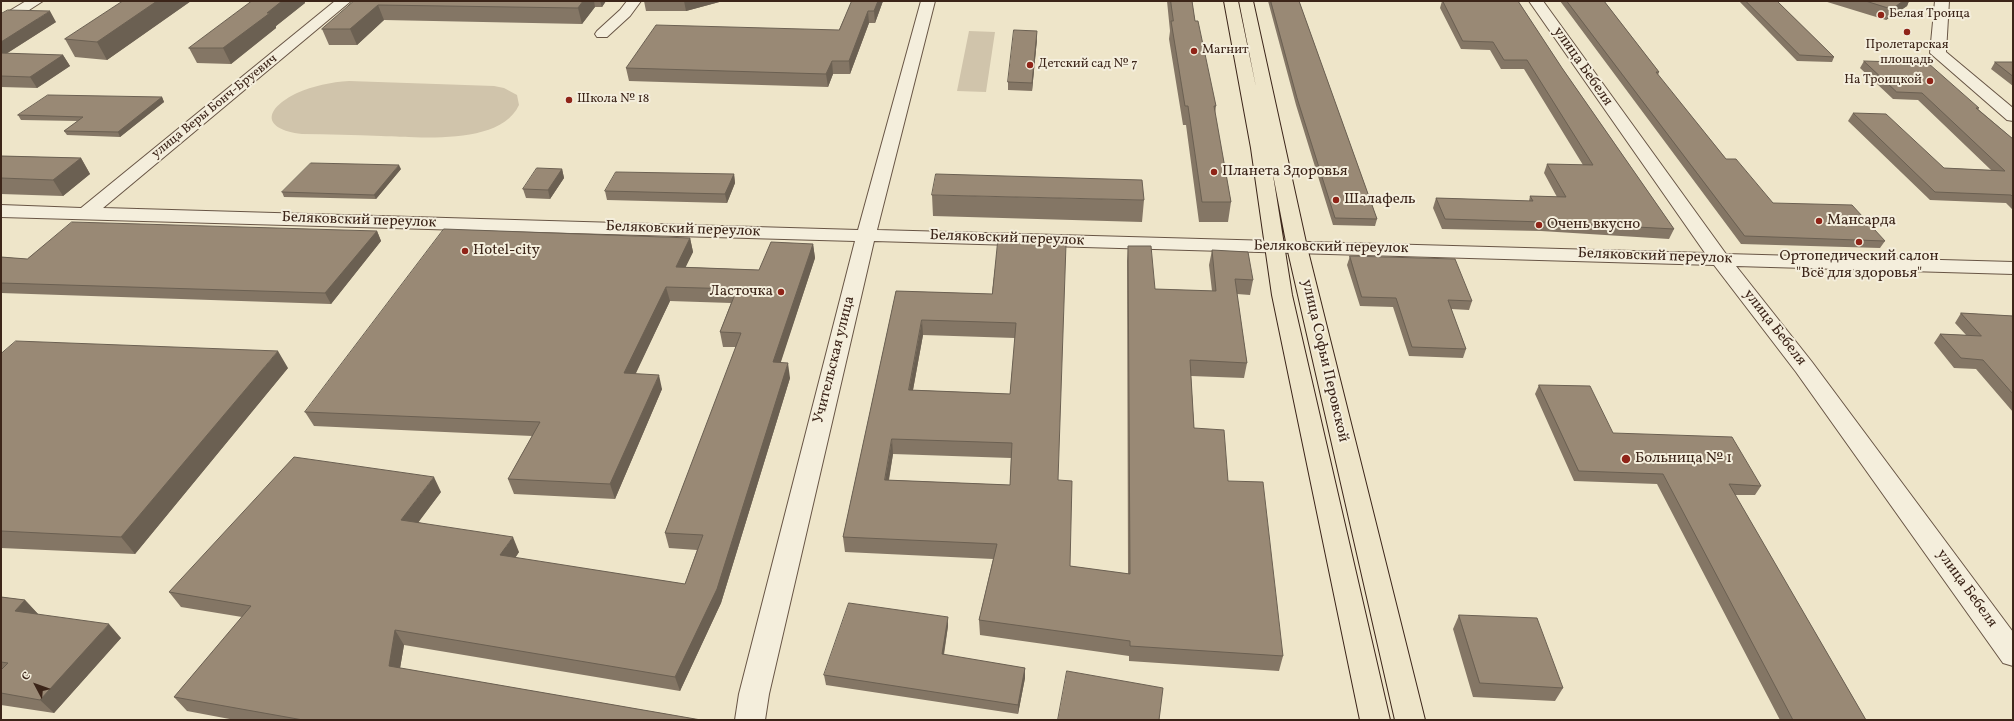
<!DOCTYPE html>
<html>
<head>
<meta charset="utf-8">
<style>
	body { margin:0 }
	#map { position:relative; width:2014px; height:721px; overflow:hidden; background:#eee5c9; font-family:Vollkorn,serif }
	canvas { display:block }
	.frame { position:absolute; inset:0; border:2px solid #3c2519; pointer-events:none }
	.north { position:absolute; left:16px; top:665px; width:40px; height:40px; -webkit-text-stroke:3px #f4eedc; paint-order:stroke; rotate:311deg; font-size:11px; font-weight:700; line-height:16px; text-align:center; color:#3c2519 }
	.north::after { content:''; display:block; margin:auto; width:14px; height:18px; background:#3c2519; clip-path:polygon(50% 0,100% 100%,50% 72%,0 100%) }
</style>
</head>
<body>
<div id="map">
<canvas width="2014" height="721"></canvas>
<div class="frame"></div>
<div class="north">С</div>
</div>
<script>
const c = document.querySelector('canvas').getContext('2d');
c.lineJoin = 'round';
function fillPath(path, color) {
  c.fillStyle = color;
  c.fill(path, 'evenodd');
}
function trace(path, color, width, dash) {
  c.strokeStyle = color;
  c.lineWidth = width;
  c.lineCap = dash ? 'butt' : 'round';
  c.setLineDash(dash || []);
  c.stroke(path);
}
function label(font, color, halo, rows, align = 'center') {
  c.font = font + ' Vollkorn,serif';
  c.lineWidth = 4;
  c.setLineDash([]);
  c.textBaseline = 'middle';
  c.strokeStyle = halo;
  c.fillStyle = color;
  for (const [text, x, y, turn = 0] of rows) {
    c.save();
    c.translate(x, y);
    c.rotate((+turn || 0) * Math.PI / 180);
    c.textAlign = isNaN(turn) ? turn : align;
    if (halo) c.strokeText(text, 0, 0);
    c.fillText(text, 0, 0);
    c.restore();
  }
}
fillPath(new Path2D(`
	M 969,31 L 995,32 L 986,92 L 957,91 Z
	M 349,81 L 494,86 L 504,88 L 517,95 L 519,105 C 500,146 418,137 381,136 C 354,135 328,134 302,134 C 261,129 264,109 297,93 C 313,86 331,82 349,81 Z`), '#d0c4ab');
const minor = new Path2D(`
	M 26,1 L 43,1 L 6,25 L 1,26 L 1,16 Z
	M 335,1 L 351,1 L 103,208 L 858,230 L 921,1 L 935,1 L 877,230 L 1705,253 L 1529,1 L 1543,1 L 1726,254 L 2013,262 L 2013,274 L 1736,266 L 1812,362 L 2013,632 L 2013,666 L 2003,663 L 1796,372 L 1714,265 L 874,241 L 769,694 L 765,720 L 735,720 L 739,694 L 855,241 L 1,217 L 1,205 L 81,208 Z
	M 627,1 L 641,1 L 630,16 L 607,37 L 597,37 L 595,34 L 597,31 L 620,10 Z
	M 1935,1 L 1949,1 L 1946,52 L 2013,108 L 2013,121 L 2007,120 L 1930,53 Z`);
const major = new Path2D(`
	M 1224,1 L 1238,1 L 1256,87 L 1239,1 L 1253,1 L 1307,247 L 1425,720 L 1395,720 L 1287,247 L 1272,169 L 1292,295 L 1390,720 L 1360,720 L 1272,295 L 1251,148 Z`);
trace(minor, '#685545', 2);
trace(major, '#3c2519', 2);
fillPath(minor, '#f4eedc');
fillPath(major, '#eee5c9');
fillPath(new Path2D(`
	M 123,1 L 191,1 L 107,60 L 75,57 L 65,39 Z
	M 252,1 L 308,1 L 307,2 L 305,2 L 305,3 L 276,26 L 276,28 L 231,64 L 197,63 L 189,48 Z
	M 354,1 L 606,1 L 602,7 L 595,7 L 582,24 L 384,20 L 357,45 L 329,45 L 322,29 Z
	M 644,1 L 723,1 L 686,11 L 646,11 Z
	M 852,1 L 883,1 L 875,23 L 869,23 L 850,74 L 833,74 L 828,87 L 629,81 L 626,68 L 839,30 Z
	M 1167,1 L 1192,1 L 1195,21 L 1216,106 L 1215,114 L 1231,202 L 1228,222 L 1199,222 L 1186,125 L 1183,125 L 1169,39 L 1170,31 Z
	M 1268,1 L 1299,1 L 1377,219 L 1375,226 L 1333,225 L 1296,105 Z
	M 1442,1 L 1518,1 L 1562,68 L 1674,229 L 1669,239 L 1541,231 L 1442,229 L 1433,208 L 1436,198 L 1529,201 L 1530,196 L 1557,197 L 1544,173 L 1547,164 L 1583,165 L 1524,69 L 1501,69 L 1490,50 L 1461,49 L 1440,8 Z
	M 1560,1 L 1604,1 L 1659,72 L 1658,75 L 1726,159 L 1773,203 L 1885,241 L 1880,248 L 1741,244 Z
	M 1739,1 L 1777,1 L 1834,57 L 1832,62 L 1797,61 Z
	M 1824,1 L 1909,1 L 1907,6 L 1886,20 Z
	M 1,14 L 56,22 L 6,54 L 63,55 L 70,66 L 37,88 L 1,87 Z
	M 1037,39 L 1032,91 L 1008,90 L 1008,82 Z
	M 1864,61 L 1979,108 L 1978,109 L 2013,139 L 2013,210 L 2006,203 L 1930,200 L 1848,121 L 1853,113 L 1944,168 L 1991,170 L 1918,100 L 1893,99 L 1860,68 Z
	M 1995,62 L 2013,62 L 2013,86 L 1991,69 Z
	M 162,97 L 164,102 L 120,137 L 67,135 L 64,131 L 78,121 L 21,120 L 18,115 Z
	M 1,156 L 81,158 L 90,174 L 63,196 L 1,194 Z
	M 401,169 L 376,199 L 284,197 L 282,192 Z
	M 562,169 L 564,178 L 550,199 L 526,198 L 523,189 Z
	M 734,174 L 735,183 L 727,203 L 607,200 L 605,191 Z
	M 932,195 L 1144,200 L 1142,222 L 933,216 Z
	M 377,231 L 381,241 L 331,304 L 1,293 L 1,257 L 27,259 Z
	M 690,238 L 693,252 L 685,267 L 759,270 L 813,244 L 815,258 L 780,363 L 790,378 L 721,603 L 680,691 L 404,645 L 400,668 L 701,720 L 235,720 L 187,711 L 174,697 L 242,617 L 181,607 L 169,592 L 441,492 L 418,522 L 519,552 L 515,558 L 685,584 L 697,550 L 669,548 L 665,533 L 736,347 L 723,347 L 720,332 L 731,303 L 670,301 L 635,374 L 662,389 L 615,499 L 514,494 L 508,479 L 532,436 L 314,426 L 305,412 Z
	M 998,242 L 1058,480 L 1070,566 L 1128,574 L 1127,261 L 1128,246 L 1155,289 L 1212,291 L 1209,265 L 1212,250 L 1253,280 L 1250,295 L 1237,294 L 1247,363 L 1244,378 L 1191,376 L 1194,428 L 1228,481 L 1283,656 L 1279,671 L 1129,661 L 1129,656 L 980,635 L 979,620 L 993,559 L 845,552 L 843,537 L 896,291 L 992,294 ZM 923,335 L 1015,338 L 1010,394 L 913,390 ZM 893,454 L 1011,458 L 1010,485 L 889,480 Z
	M 1350,256 L 1472,301 L 1469,310 L 1451,309 L 1466,349 L 1463,358 L 1409,356 L 1393,307 L 1360,306 L 1347,265 Z
	M 1961,313 L 2013,316 L 2013,412 L 1976,369 L 1954,368 L 1934,343 L 1940,334 L 1966,335 L 1955,323 Z
	M 1,354 L 288,368 L 135,554 L 1,548 Z
	M 1539,385 L 1613,433 L 1761,486 L 1755,495 L 1735,495 L 1866,720 L 1780,720 L 1657,484 L 1574,481 L 1535,394 Z
	M 1,597 L 25,600 L 38,614 L 121,638 L 54,713 L 1,705 Z
	M 1459,615 L 1563,688 L 1555,701 L 1473,697 L 1453,629 Z
	M 948,626 L 944,655 L 1025,668 L 1025,678 L 1018,714 L 826,685 L 824,675 Z`), '#847665');
fillPath(new Path2D(`
	M 157,1 L 191,1 L 107,60 L 97,42 Z
	M 282,1 L 304,1 L 305,3 L 276,26 L 276,28 L 231,64 L 223,48 Z
	M 583,1 L 594,1 L 595,7 L 582,24 L 578,8 Z
	M 600,1 L 606,1 L 602,7 Z
	M 684,1 L 723,1 L 686,11 Z
	M 878,1 L 883,1 L 875,23 L 874,11 Z
	M 1903,1 L 1909,1 L 1907,6 L 1886,20 L 1892,9 Z
	M 378,5 L 384,20 L 357,45 L 350,29 Z
	M 50,11 L 56,22 L 1,57 L 1,42 Z
	M 868,11 L 869,23 L 850,74 L 849,61 Z
	M 1037,31 L 1037,39 L 1032,91 L 1032,83 Z
	M 63,55 L 70,66 L 37,88 L 30,77 Z
	M 832,61 L 833,74 L 828,87 L 826,74 Z
	M 162,97 L 164,102 L 120,137 L 118,132 Z
	M 81,158 L 90,174 L 63,196 L 53,180 Z
	M 399,165 L 401,169 L 376,199 L 374,195 Z
	M 562,169 L 564,178 L 550,199 L 548,190 Z
	M 734,174 L 735,183 L 727,203 L 725,194 Z
	M 377,231 L 381,241 L 331,304 L 325,293 Z
	M 690,238 L 693,252 L 679,281 L 676,267 Z
	M 813,244 L 815,258 L 776,377 L 773,362 Z
	M 666,287 L 670,301 L 629,388 L 624,373 Z
	M 922,320 L 923,335 L 910,406 L 909,390 Z
	M 278,351 L 288,368 L 135,554 L 121,537 Z
	M 788,363 L 790,378 L 721,603 L 680,691 L 675,677 Z
	M 659,375 L 662,389 L 615,499 L 610,484 Z
	M 892,439 L 893,454 L 886,495 L 885,480 Z
	M 434,477 L 441,492 L 409,535 L 401,520 Z
	M 513,537 L 519,552 L 507,570 L 500,555 Z
	M 25,600 L 38,614 L 28,625 L 15,611 Z
	M 948,617 L 948,626 L 942,664 L 942,654 Z
	M 109,624 L 121,638 L 54,713 L 40,700 Z
	M 395,630 L 404,645 L 398,680 L 389,666 Z
	M 1025,668 L 1025,678 L 1018,714 L 1018,705 Z`), '#6b6052');
const building = new Path2D(`
	M 123,1 L 157,1 L 97,42 L 65,39 Z
	M 252,1 L 282,1 L 267,13 L 270,13 L 223,48 L 189,48 Z
	M 354,1 L 583,1 L 578,8 L 378,5 L 350,29 L 322,29 Z
	M 852,1 L 878,1 L 874,11 L 868,11 L 849,61 L 832,61 L 826,74 L 626,68 L 656,25 L 839,30 Z
	M 1171,1 L 1192,1 L 1195,21 L 1198,21 L 1216,106 L 1214,106 L 1231,202 L 1202,202 L 1188,106 L 1185,106 L 1171,21 L 1173,21 Z
	M 1271,1 L 1299,1 L 1377,219 L 1335,218 L 1297,98 Z
	M 1443,1 L 1518,1 L 1562,68 L 1674,229 L 1544,222 L 1445,219 L 1436,198 L 1533,201 L 1530,196 L 1566,197 L 1547,164 L 1593,165 L 1527,60 L 1504,60 L 1493,42 L 1463,41 Z
	M 1567,1 L 1604,1 L 1659,72 L 1656,72 L 1726,159 L 1736,159 L 1773,203 L 1852,205 L 1885,241 L 1745,236 Z
	M 1746,1 L 1777,1 L 1834,57 L 1800,55 Z
	M 1866,1 L 1903,1 L 1892,9 Z
	M 8,10 L 50,11 L 1,42 L 1,14 Z
	M 1014,30 L 1037,31 L 1032,83 L 1008,82 Z
	M 1,53 L 63,55 L 30,77 L 1,76 Z
	M 1864,61 L 1928,63 L 1979,108 L 1976,108 L 2013,139 L 2013,197 L 2011,195 L 1935,192 L 1853,113 L 1886,114 L 1944,168 L 2005,171 L 1922,93 L 1897,92 Z
	M 1995,62 L 2013,62 L 2013,76 Z
	M 48,95 L 162,97 L 118,132 L 64,131 L 83,117 L 18,115 Z
	M 1,156 L 81,158 L 53,180 L 1,178 Z
	M 311,163 L 399,165 L 374,195 L 282,192 Z
	M 537,168 L 562,169 L 548,190 L 523,189 Z
	M 616,172 L 734,174 L 725,194 L 605,191 Z
	M 936,174 L 1142,180 L 1144,200 L 932,195 Z
	M 72,222 L 377,231 L 325,293 L 1,283 L 1,257 L 27,259 Z
	M 444,229 L 690,238 L 676,267 L 759,270 L 771,242 L 813,244 L 773,362 L 788,363 L 717,589 L 675,677 L 395,630 L 389,666 L 701,720 L 303,720 L 174,697 L 251,606 L 169,592 L 294,457 L 434,477 L 401,520 L 513,537 L 500,555 L 685,584 L 703,535 L 665,533 L 741,333 L 720,332 L 737,289 L 666,287 L 624,373 L 659,375 L 610,484 L 508,479 L 540,422 L 305,412 Z
	M 998,242 L 1066,244 L 1058,480 L 1072,481 L 1070,566 L 1130,574 L 1128,246 L 1151,246 L 1155,289 L 1216,291 L 1212,250 L 1248,252 L 1253,280 L 1235,279 L 1247,363 L 1190,360 L 1194,428 L 1224,430 L 1228,481 L 1263,482 L 1283,656 L 1130,646 L 1130,641 L 979,620 L 997,544 L 843,537 L 896,291 L 992,294 ZM 922,320 L 1016,323 L 1010,394 L 909,390 ZM 892,439 L 1012,443 L 1010,485 L 885,480 Z
	M 1350,256 L 1455,259 L 1472,301 L 1448,300 L 1466,349 L 1412,347 L 1396,298 L 1362,297 Z
	M 1961,313 L 2013,316 L 2013,394 L 1983,360 L 1961,358 L 1940,334 L 1981,336 Z
	M 16,341 L 278,351 L 121,537 L 1,531 L 1,354 Z
	M 1539,385 L 1590,386 L 1613,433 L 1732,437 L 1761,486 L 1729,484 L 1866,720 L 1793,720 L 1663,474 L 1579,471 Z
	M 1,597 L 25,600 L 15,611 L 109,624 L 40,700 L 1,693 L 1,670 L 8,663 L 1,662 Z
	M 849,603 L 948,617 L 942,654 L 1025,668 L 1018,705 L 824,675 Z
	M 1459,615 L 1537,618 L 1563,688 L 1480,683 Z
	M 1067,671 L 1163,688 L 1159,720 L 1058,720 Z`);
fillPath(building, '#998975');
trace(building, '#6b6052', 1);
for (const [x, y, r, color] of [
	[1881,15,4,"#8f2418"],
	[1907,32,4,"#8f2418"],
	[1194,51,4,"#8f2418"],
	[1030,65,4,"#8f2418"],
	[1930,81,4,"#8f2418"],
	[569,100,4,"#8f2418"],
	[1214,172,4,"#8f2418"],
	[1336,200,4,"#8f2418"],
	[1819,221,4,"#8f2418"],
	[1539,225,4,"#8f2418"],
	[1859,242,4,"#8f2418"],
	[465,251,4,"#8f2418"],
	[781,292,4,"#8f2418"],
	[1626,459,5,"#8f2418"]
]) {
  const dot = new Path2D();
  dot.arc(x, y, r, 0, 2 * Math.PI);
  c.fillStyle = color;
  c.fill(dot);
  trace(dot, '#f4eedc', 1.5);
}
label('13px', '#3c2519', '#f4eedc', [
	["Белая Троица",1889,15],
	["Пролетарская",1907,46,"center"],
	["площадь",1907,61,"center"],
	["Магнит",1202,51],
	["Детский сад № 7",1038,65],
	["На Троицкой",1922,81,"right"],
	["Школа № 18",577,100]
], 'left');
label('13px', '#3c2519', '#f4eedc', [
	["улица Веры Бонч-Бруевич",215,107,-39]
]);
label('15px', '#3c2519', '#f4eedc', [
	["улица Бебеля",1582,67,55],
	["Беляковский переулок",359,221,2],
	["Беляковский переулок",683,230,2],
	["Беляковский переулок",1007,239,2],
	["Беляковский переулок",1331,248,1],
	["Беляковский переулок",1655,257,2],
	["улица Бебеля",1774,328,52],
	["Учительская улица",835,360,-76],
	["улица Софьи Перовской",1324,361,77],
	["улица Бебеля",1966,589,54]
]);
label('15px', '#3c2519', '#f4eedc', [
	["Планета Здоровья",1222,172],
	["Шалафель",1344,200],
	["Мансарда",1827,221],
	["Очень вкусно",1547,225],
	["Hotel-city",473,251],
	["Ортопедический салон",1859,257,"center"],
	["\"Всё для здоровья\"",1859,274,"center"],
	["Ласточка",773,292,"right"],
	["Больница № 1",1635,459]
], 'left');
</script>
</body>
</html>
